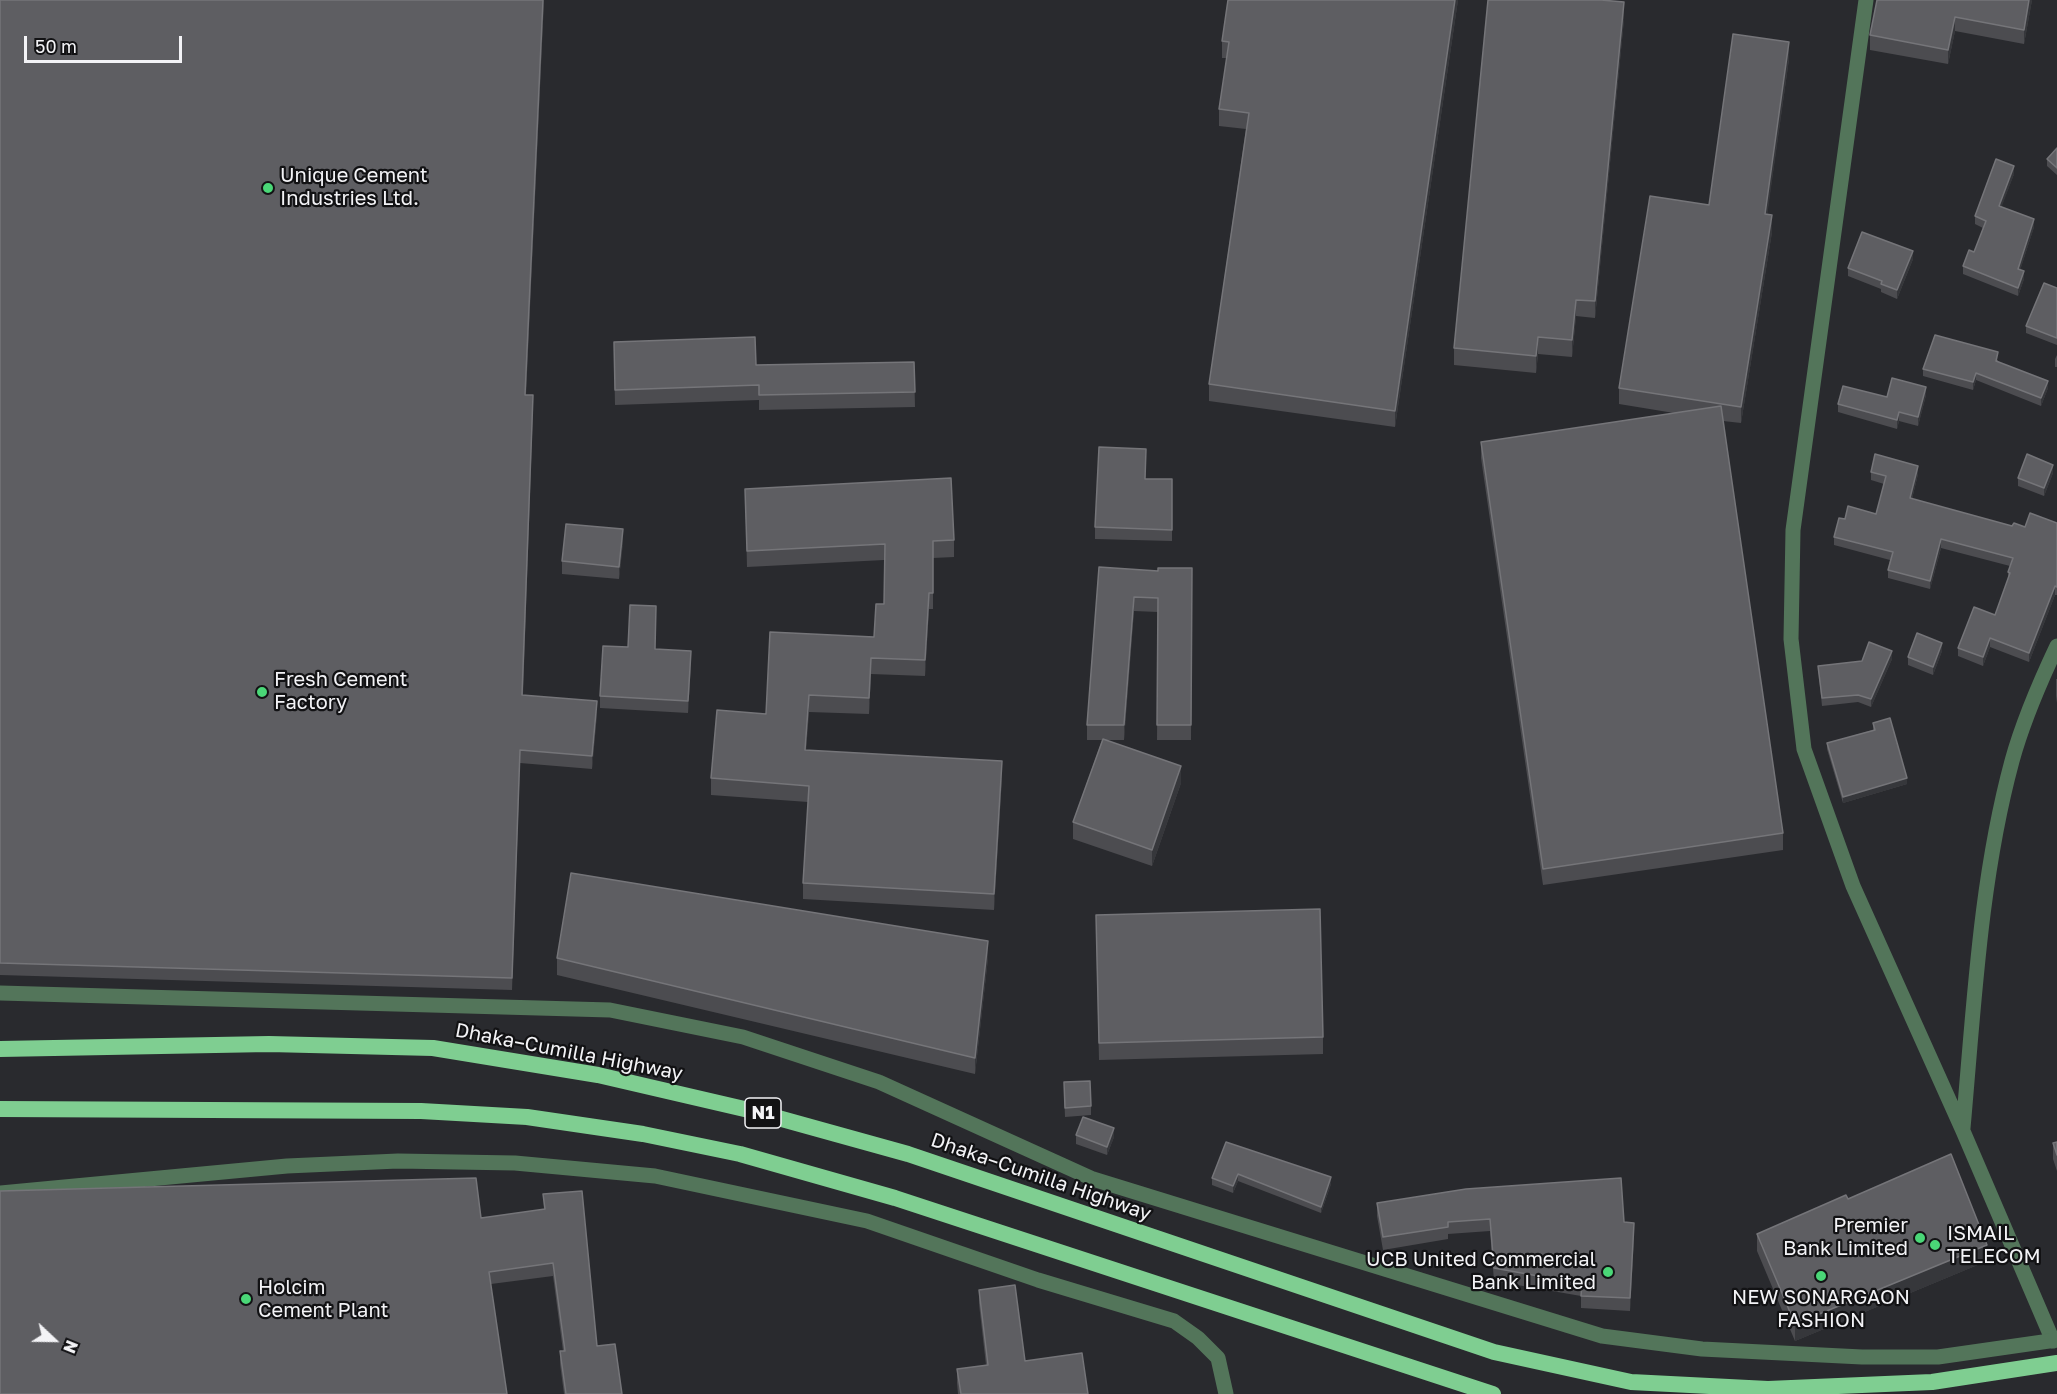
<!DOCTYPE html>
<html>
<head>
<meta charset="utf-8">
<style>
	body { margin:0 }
	#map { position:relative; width:2057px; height:1394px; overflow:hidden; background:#292a2e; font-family:"Golos Text",sans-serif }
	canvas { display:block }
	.north { position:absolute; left:24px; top:1310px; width:60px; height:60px; -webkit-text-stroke:4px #121214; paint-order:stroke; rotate:112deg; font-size:16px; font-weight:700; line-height:24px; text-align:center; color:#f3f3f6 }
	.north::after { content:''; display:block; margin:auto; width:21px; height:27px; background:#f3f3f6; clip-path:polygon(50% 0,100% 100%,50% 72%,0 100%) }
	.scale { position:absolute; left:24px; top:36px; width:158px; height:27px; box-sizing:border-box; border:3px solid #f3f3f6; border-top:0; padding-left:8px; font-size:18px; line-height:21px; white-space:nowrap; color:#f3f3f6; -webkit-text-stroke:4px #121214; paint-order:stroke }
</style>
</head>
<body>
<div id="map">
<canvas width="2057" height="1394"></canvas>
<div class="north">N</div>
<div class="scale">50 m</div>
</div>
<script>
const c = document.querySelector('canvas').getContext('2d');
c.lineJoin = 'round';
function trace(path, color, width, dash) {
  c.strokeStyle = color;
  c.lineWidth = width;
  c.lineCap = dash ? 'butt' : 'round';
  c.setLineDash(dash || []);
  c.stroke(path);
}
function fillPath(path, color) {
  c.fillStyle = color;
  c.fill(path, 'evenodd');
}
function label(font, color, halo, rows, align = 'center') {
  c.font = font + ' "Golos Text",sans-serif';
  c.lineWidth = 4.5;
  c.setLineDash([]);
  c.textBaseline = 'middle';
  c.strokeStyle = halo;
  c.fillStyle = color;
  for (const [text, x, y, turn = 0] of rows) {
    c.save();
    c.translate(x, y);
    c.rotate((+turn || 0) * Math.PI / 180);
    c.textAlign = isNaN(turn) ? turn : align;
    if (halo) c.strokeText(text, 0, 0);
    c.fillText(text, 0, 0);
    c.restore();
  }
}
trace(new Path2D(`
	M 1866,0 L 1793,530 L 1791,639 L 1804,749 L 1853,886 L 1963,1131 L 2053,1341
	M 1963,1128 C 1974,1006 1980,879 2012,761 C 2023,721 2040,682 2057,646`), '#53755a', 15);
trace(new Path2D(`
	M 0,993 L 610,1010 L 743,1037 L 879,1082 L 1093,1179 L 1602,1336 L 1702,1349 L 1862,1357 L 1938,1357 L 2057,1340
	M 0,1193 L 287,1166 L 398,1161 L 515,1163 L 655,1176 L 867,1221 L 1038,1280 L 1174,1321 L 1198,1338 L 1218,1358 L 1226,1394`), '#53755a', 15);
trace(new Path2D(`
	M 0,1049 L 269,1044 L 433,1048 L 598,1075 L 753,1111 L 908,1154 L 1494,1352 L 1631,1382 L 1768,1389 L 1932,1382 L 2057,1363
	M 0,1109 L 421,1111 L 527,1117 L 643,1134 L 740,1154 L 895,1198 L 1493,1394`), '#7fce91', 16);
fillPath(new Path2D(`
	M 0,0 L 544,0 L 526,395 L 533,408 L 523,695 L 597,714 L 592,769 L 520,763 L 512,990 L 0,975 Z
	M 1228,0 L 1458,0 L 1395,427 L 1209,401 L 1209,384 L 1246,129 L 1219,126 L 1219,109 L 1227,58 L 1222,58 L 1222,41 Z
	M 2032,0 L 2024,44 L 1955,31 L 1948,64 L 1870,50 L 1870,35 Z
	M 1624,19 L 1595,318 L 1576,316 L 1572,357 L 1538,354 L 1536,373 L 1454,365 L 1454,348 Z
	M 1789,59 L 1767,214 L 1772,232 L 1741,423 L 1723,421 L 1783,833 L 1783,850 L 1543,885 L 1481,458 L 1481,442 L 1674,413 L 1619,404 L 1619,388 L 1709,205 Z
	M 2057,148 L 2057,175 L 2047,166 L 2047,159 Z
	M 2014,174 L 2001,207 L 2034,227 L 2020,270 L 2024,279 L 2018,296 L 1963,274 L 1963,266 L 1974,252 L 1983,228 L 1975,224 L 1975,216 Z
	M 1913,259 L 1897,299 L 1881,292 L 1881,289 L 1848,276 L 1848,268 Z
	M 2057,288 L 2057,345 L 2026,333 L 2026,326 Z
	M 2057,355 L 2057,367 L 2055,367 L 2055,359 Z
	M 614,357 L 756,365 L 914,362 L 915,407 L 759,410 L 759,400 L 615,405 Z
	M 1998,360 L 1998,361 L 2048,388 L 2041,406 L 1976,380 L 1973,390 L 1923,376 L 1923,369 Z
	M 1926,395 L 1918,426 L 1899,421 L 1897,429 L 1838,412 L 1838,404 L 1887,397 Z
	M 1146,461 L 1145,479 L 1172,479 L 1172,541 L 1095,539 L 1095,527 Z
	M 1871,472 L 1918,474 L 1912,499 L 2012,526 L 2025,527 L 2057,523 L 2057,595 L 2055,595 L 2029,662 L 1990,647 L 1983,666 L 1958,656 L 1958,648 L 1995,615 L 2008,580 L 2008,572 L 2010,566 L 1941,548 L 1930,589 L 1888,578 L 1888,570 L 1890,560 L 1834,545 L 1834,537 L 1845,519 L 1876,514 L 1884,484 L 1871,480 Z
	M 2053,473 L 2044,496 L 2018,486 L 2018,478 Z
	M 745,489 L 954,540 L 954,557 L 933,558 L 933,609 L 929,609 L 925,676 L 871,674 L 869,714 L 809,712 L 806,750 L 1002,777 L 994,910 L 803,899 L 803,883 L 808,802 L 711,795 L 711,778 L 766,714 L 874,637 L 884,604 L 884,560 L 747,567 Z
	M 623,542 L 619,579 L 562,574 L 562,561 Z
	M 1099,567 L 1158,571 L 1192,568 L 1191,740 L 1157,740 L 1158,612 L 1134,611 L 1124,740 L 1106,740 L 1181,783 L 1152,866 L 1073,839 L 1073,822 L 1102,740 L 1087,740 L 1087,725 Z
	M 656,649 L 691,663 L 688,713 L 600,708 L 600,696 Z
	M 1942,651 L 1933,675 L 1908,665 L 1908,657 Z
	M 1892,659 L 1871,707 L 1858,702 L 1822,706 L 1818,666 Z
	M 2056,679 L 2057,679 L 2057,703 L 2056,696 Z
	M 1873,723 L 1907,784 L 1843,803 L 1827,749 L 1827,743 L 1873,730 Z
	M 1096,932 L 1323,1037 L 1323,1054 L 1099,1060 Z
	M 557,958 L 988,958 L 975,1074 L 557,975 Z
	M 1064,1091 L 1091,1106 L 1091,1115 L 1065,1117 Z
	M 1076,1135 L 1114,1137 L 1107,1155 L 1076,1144 Z
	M 1226,1142 L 1331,1184 L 1321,1213 L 1238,1181 L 1233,1193 L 1212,1185 L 1212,1178 Z
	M 2057,1142 L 2057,1171 L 2053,1159 L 2053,1143 Z
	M 543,1194 L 597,1346 L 622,1394 L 564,1394 L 560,1364 L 560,1351 L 563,1351 L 553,1276 L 491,1284 L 481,1218 L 544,1210 Z
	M 1848,1199 L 1987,1261 L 1795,1341 L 1757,1251 L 1757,1234 Z
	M 1377,1203 L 1624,1222 L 1634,1236 L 1630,1311 L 1581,1308 L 1581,1296 L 1494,1281 L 1490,1231 L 1448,1234 L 1448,1239 L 1383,1250 L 1377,1216 Z
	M 979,1290 L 1025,1361 L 1088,1394 L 958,1394 L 957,1383 L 957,1369 L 986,1365 L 979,1304 Z`), '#4c4c50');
fillPath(new Path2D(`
	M 543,0 L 544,0 L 525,408 L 525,395 Z
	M 1455,0 L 1458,0 L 1395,427 L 1395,411 Z
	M 2029,0 L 2032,0 L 2024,44 L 2024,30 Z
	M 1624,2 L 1624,19 L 1595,318 L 1595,301 Z
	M 1955,17 L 1955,31 L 1948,64 L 1948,50 Z
	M 1789,42 L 1789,59 L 1765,231 L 1765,214 Z
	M 2014,166 L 2014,174 L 1999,214 L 1999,206 Z
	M 1772,215 L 1772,232 L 1741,423 L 1741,407 Z
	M 2034,219 L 2034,227 L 2018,277 L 2018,269 Z
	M 1913,251 L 1913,259 L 1897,299 L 1897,290 Z
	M 2024,271 L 2024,279 L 2018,296 L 2018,288 Z
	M 1576,300 L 1576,316 L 1572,357 L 1572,340 Z
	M 1538,337 L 1538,354 L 1536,373 L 1536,356 Z
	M 1976,373 L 1976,380 L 1973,390 L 1973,382 Z
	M 2048,381 L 2048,388 L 2041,406 L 2041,398 Z
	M 1926,387 L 1926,395 L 1918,426 L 1918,417 Z
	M 1899,412 L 1899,421 L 1897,429 L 1897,420 Z
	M 2053,465 L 2053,473 L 2044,496 L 2044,488 Z
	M 1918,466 L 1918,474 L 1910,507 L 1910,498 Z
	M 623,529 L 623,542 L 619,579 L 619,567 Z
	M 1941,539 L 1941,548 L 1930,589 L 1930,581 Z
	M 2055,586 L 2055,595 L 2029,662 L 2029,653 Z
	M 929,593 L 929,609 L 925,676 L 925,660 Z
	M 1134,597 L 1134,611 L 1124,740 L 1124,725 Z
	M 1990,638 L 1990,647 L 1983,666 L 1983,657 Z
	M 1942,643 L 1942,651 L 1933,675 L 1933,667 Z
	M 691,651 L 691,663 L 688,713 L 688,701 Z
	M 1892,651 L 1892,659 L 1871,707 L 1871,699 Z
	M 871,658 L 871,674 L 869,714 L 869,698 Z
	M 809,695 L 809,712 L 805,766 L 805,750 Z
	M 597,701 L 597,714 L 592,769 L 592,756 Z
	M 1002,761 L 1002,777 L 994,910 L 994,894 Z
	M 1181,766 L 1181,783 L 1152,866 L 1152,850 Z
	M 1907,778 L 1907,784 L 1843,803 L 1843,797 Z
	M 988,941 L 988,958 L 975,1074 L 975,1058 Z
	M 1114,1128 L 1114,1137 L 1107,1155 L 1107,1147 Z
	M 1238,1174 L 1238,1181 L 1233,1193 L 1233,1186 Z
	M 1331,1177 L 1331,1184 L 1321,1213 L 1321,1207 Z
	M 1634,1223 L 1634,1236 L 1630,1311 L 1630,1298 Z
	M 1987,1245 L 1987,1261 L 1795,1341 L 1795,1324 Z`), '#36373b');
const building = new Path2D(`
	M 0,0 L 543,0 L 525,395 L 533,395 L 522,695 L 597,701 L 592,756 L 520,750 L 512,978 L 0,963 Z
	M 1228,0 L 1455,0 L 1395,411 L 1209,384 L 1249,113 L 1219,109 L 1229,42 L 1222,41 Z
	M 1488,0 L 1601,0 L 1624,2 L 1595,301 L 1576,300 L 1572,340 L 1538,337 L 1536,356 L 1454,348 Z
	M 1877,0 L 2029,0 L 2024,30 L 1955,17 L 1948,50 L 1870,35 Z
	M 1733,34 L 1789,42 L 1765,214 L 1772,215 L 1741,407 L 1619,388 L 1650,196 L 1709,205 Z
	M 2057,148 L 2057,168 L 2047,159 Z
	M 1996,159 L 2014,166 L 1999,206 L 2034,219 L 2018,269 L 2024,271 L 2018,288 L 1963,266 L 1969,250 L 1974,252 L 1986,221 L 1975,216 Z
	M 1862,232 L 1913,251 L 1897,290 L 1881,284 L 1882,281 L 1848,268 Z
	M 2044,283 L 2057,288 L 2057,338 L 2026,326 Z
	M 1935,335 L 1998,352 L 1996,361 L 2048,381 L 2041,398 L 1976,373 L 1973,382 L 1923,369 Z
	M 755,337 L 756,365 L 914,362 L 915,392 L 759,395 L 759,385 L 615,390 L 614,342 Z
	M 1892,378 L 1926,387 L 1918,417 L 1899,412 L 1897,420 L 1838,404 L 1843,386 L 1887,397 Z
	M 1721,406 L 1783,833 L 1543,869 L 1481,442 Z
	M 1099,447 L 1146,449 L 1145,479 L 1172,479 L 1172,530 L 1095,527 Z
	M 1875,454 L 1918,466 L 1910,498 L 2012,526 L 2014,523 L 2025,527 L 2030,513 L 2057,523 L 2057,587 L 2055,586 L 2029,653 L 1990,638 L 1983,657 L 1958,648 L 1974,607 L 1995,615 L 2010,573 L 2008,572 L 2013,558 L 1941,539 L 1930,581 L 1888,570 L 1893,552 L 1834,537 L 1839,518 L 1845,519 L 1848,506 L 1876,514 L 1886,476 L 1871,472 Z
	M 2027,454 L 2053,465 L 2044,488 L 2018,478 Z
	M 951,478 L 954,540 L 933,541 L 933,593 L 929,593 L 925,660 L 871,658 L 869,698 L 809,695 L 805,750 L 1002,761 L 994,894 L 803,883 L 809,786 L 711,778 L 717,710 L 766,714 L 770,632 L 874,637 L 876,604 L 884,604 L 885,544 L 747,551 L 745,489 Z
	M 566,524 L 623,529 L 619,567 L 562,561 Z
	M 1099,567 L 1158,571 L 1158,568 L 1192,568 L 1191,725 L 1157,725 L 1158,598 L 1134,597 L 1124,725 L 1087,725 Z
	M 630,605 L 656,606 L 655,649 L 691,651 L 688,701 L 600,696 L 603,646 L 628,647 Z
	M 1917,633 L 1942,643 L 1933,667 L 1908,657 Z
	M 1869,642 L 1892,651 L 1871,699 L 1858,695 L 1822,698 L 1818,666 L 1862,661 Z
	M 1890,718 L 1907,778 L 1843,797 L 1827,743 L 1875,730 L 1873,723 Z
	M 1103,739 L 1181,766 L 1152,850 L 1073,822 Z
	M 571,873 L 988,941 L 975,1058 L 557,958 Z
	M 1320,909 L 1323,1037 L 1099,1043 L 1096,915 Z
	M 1090,1081 L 1091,1106 L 1065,1108 L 1064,1082 Z
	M 1083,1117 L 1114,1128 L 1107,1147 L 1076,1135 Z
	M 1226,1142 L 1331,1177 L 1321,1207 L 1238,1174 L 1233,1186 L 1212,1178 Z
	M 2057,1142 L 2057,1155 L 2053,1143 Z
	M 1951,1154 L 1987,1245 L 1795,1324 L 1757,1234 L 1846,1195 L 1848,1199 Z
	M 476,1178 L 481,1218 L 545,1209 L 543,1194 L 582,1191 L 597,1346 L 615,1344 L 622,1394 L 566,1394 L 560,1351 L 565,1351 L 553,1263 L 489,1272 L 507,1394 L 0,1394 L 0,1191 Z
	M 1621,1178 L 1624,1222 L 1634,1223 L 1630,1298 L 1581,1296 L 1582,1284 L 1494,1268 L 1490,1219 L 1448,1222 L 1448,1227 L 1383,1237 L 1377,1203 L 1466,1189 Z
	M 1015,1285 L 1025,1361 L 1082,1353 L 1088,1394 L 961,1394 L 957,1369 L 988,1365 L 979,1290 Z`);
fillPath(building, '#5e5e62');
trace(building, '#757579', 1.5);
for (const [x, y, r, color] of [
	[268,188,6,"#4ad777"],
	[262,692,6,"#4ad777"],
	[1920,1238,6,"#4ad777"],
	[1935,1245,6,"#4ad777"],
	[1608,1272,6,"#4ad777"],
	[1821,1276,6,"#4ad777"],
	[246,1299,6,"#4ad777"]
]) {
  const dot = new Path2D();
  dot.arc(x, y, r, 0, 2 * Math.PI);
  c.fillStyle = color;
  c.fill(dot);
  trace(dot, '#121214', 2);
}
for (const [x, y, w] of [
	[763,1113,36]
]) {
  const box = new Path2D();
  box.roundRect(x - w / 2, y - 15, w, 30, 4.5);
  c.fillStyle = '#121214';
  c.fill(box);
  trace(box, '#f3f3f6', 1.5);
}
label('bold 18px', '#f3f3f6', null, [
	["N1",763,1113]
]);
label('20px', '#f3f3f6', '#121214', [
	["Unique Cement",280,176],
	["Industries Ltd.",280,199],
	["Fresh Cement",274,680],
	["Factory",274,703],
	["Premier",1908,1226,"right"],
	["Bank Limited",1908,1249,"right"],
	["ISMAIL",1947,1234],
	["TELECOM",1947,1257],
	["UCB United Commercial",1596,1260,"right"],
	["Bank Limited",1596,1283,"right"],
	["Holcim",258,1288],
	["Cement Plant",258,1311],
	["NEW SONARGAON",1821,1298,"center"],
	["FASHION",1821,1321,"center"]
], 'left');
label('20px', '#f3f3f6', '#121214', [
	["Dhaka–Cumilla Highway",569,1052,11],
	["Dhaka–Cumilla Highway",1041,1177,19]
]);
</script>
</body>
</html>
